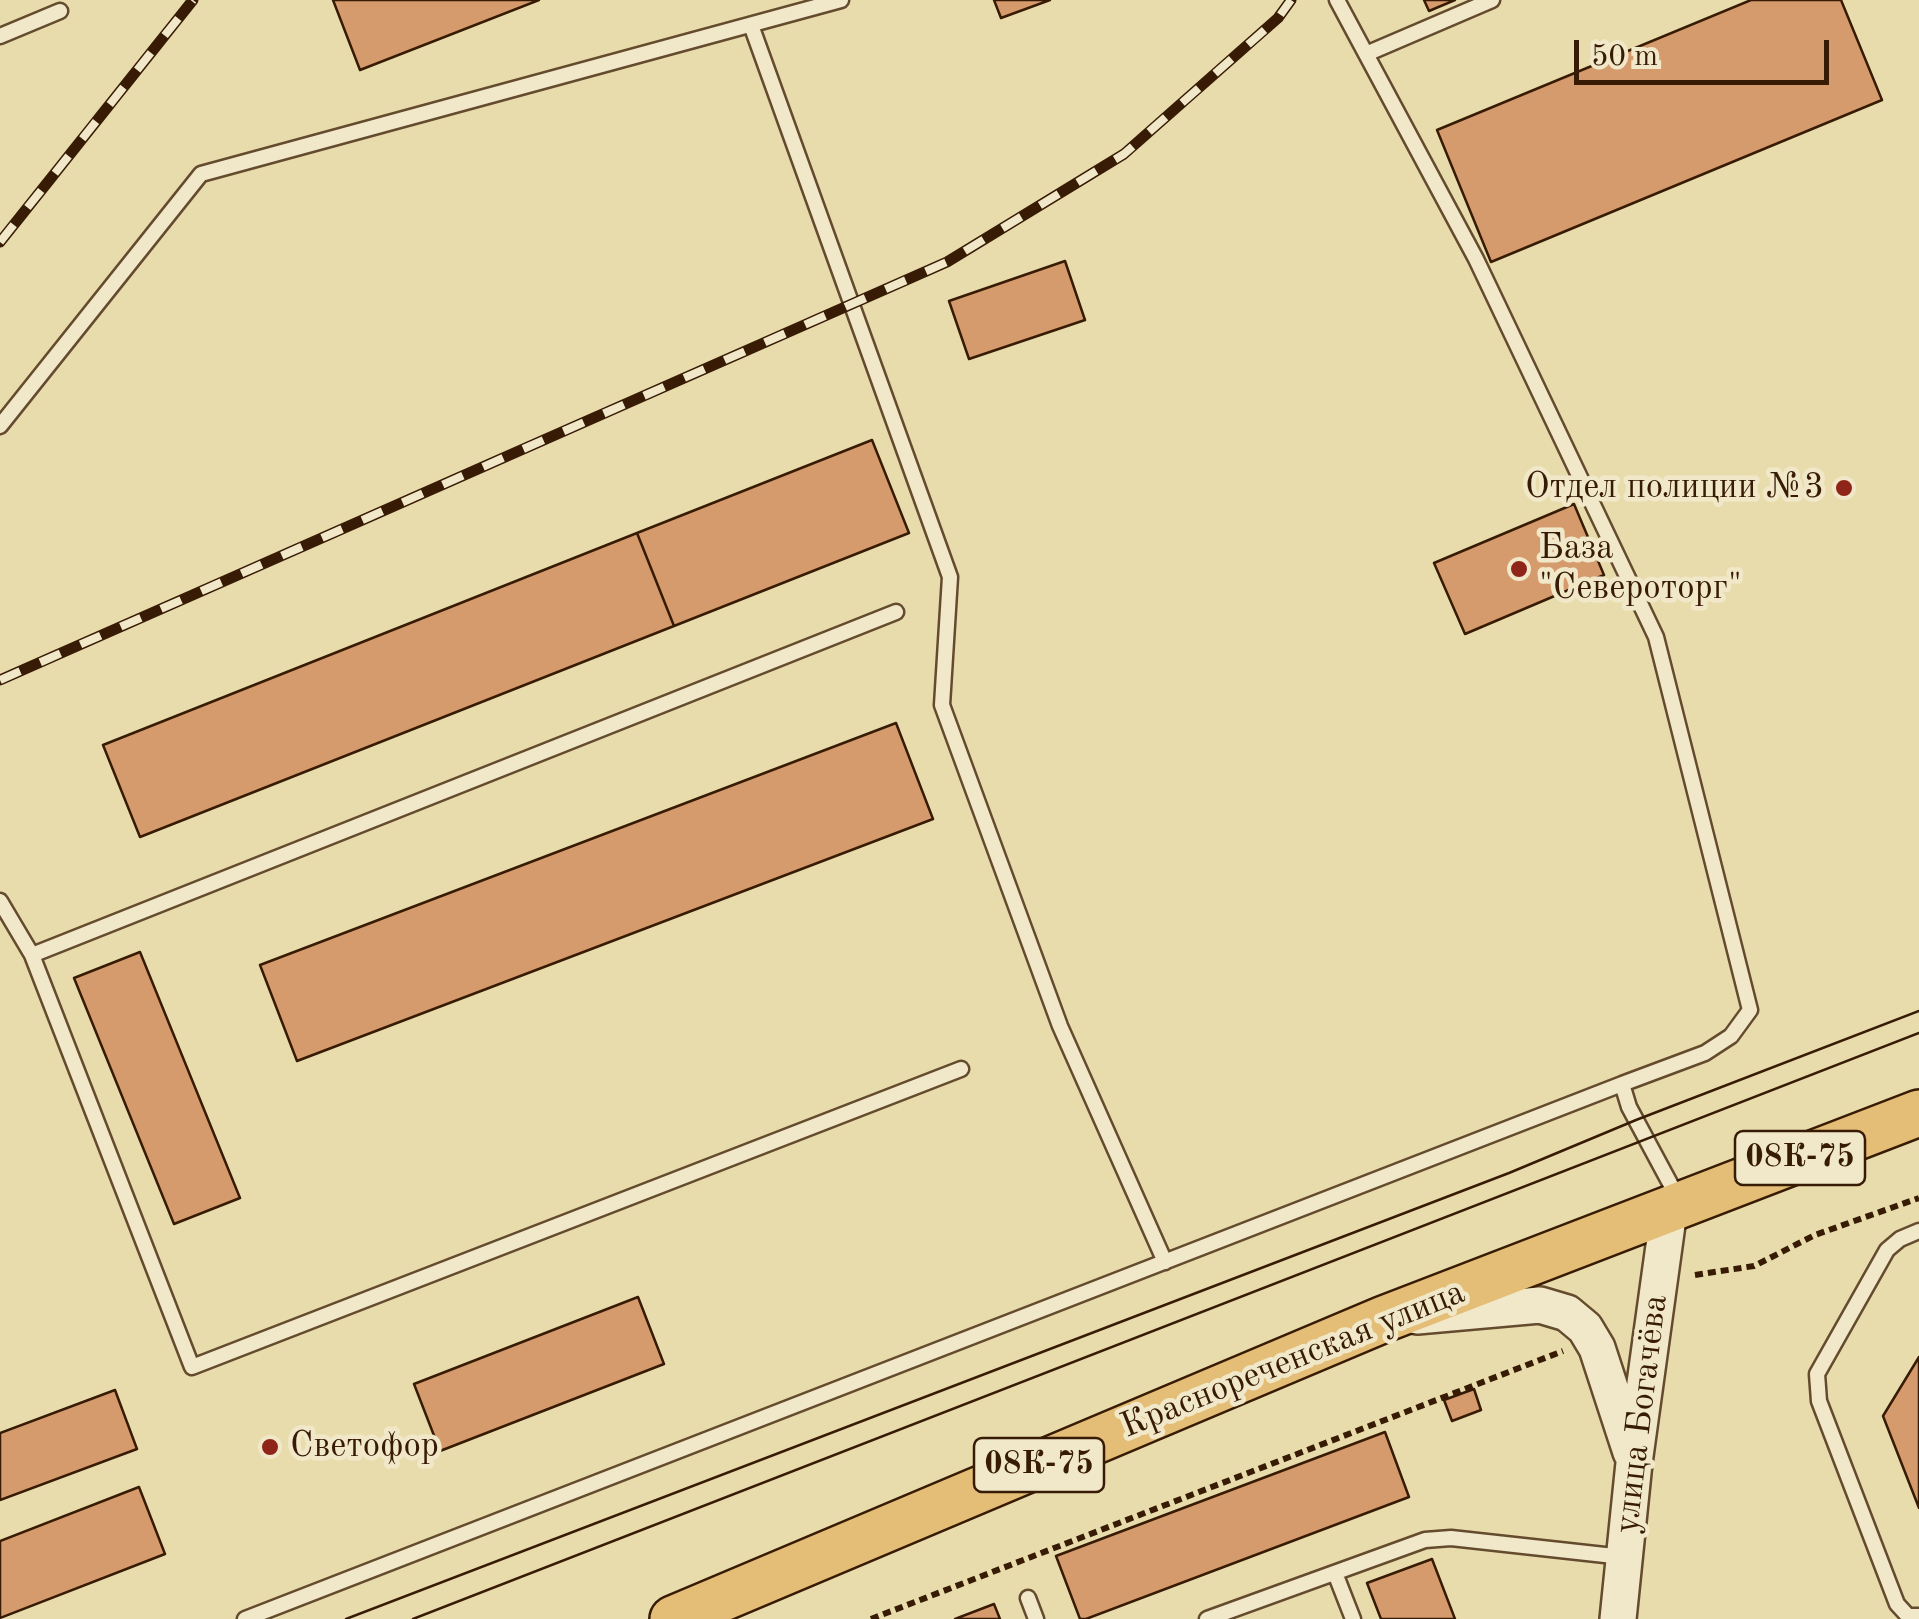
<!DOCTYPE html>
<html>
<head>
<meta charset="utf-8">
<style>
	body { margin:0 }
	#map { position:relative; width:1919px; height:1619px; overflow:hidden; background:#e9dcac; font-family:"Old Standard TT",serif }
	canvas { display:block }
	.scale { position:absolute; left:1574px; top:40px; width:255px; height:45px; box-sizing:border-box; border:5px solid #371b04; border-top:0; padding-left:12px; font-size:30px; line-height:35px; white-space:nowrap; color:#371b04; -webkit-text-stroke:8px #f1e8c9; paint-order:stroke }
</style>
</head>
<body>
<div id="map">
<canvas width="1919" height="1619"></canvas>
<div class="scale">50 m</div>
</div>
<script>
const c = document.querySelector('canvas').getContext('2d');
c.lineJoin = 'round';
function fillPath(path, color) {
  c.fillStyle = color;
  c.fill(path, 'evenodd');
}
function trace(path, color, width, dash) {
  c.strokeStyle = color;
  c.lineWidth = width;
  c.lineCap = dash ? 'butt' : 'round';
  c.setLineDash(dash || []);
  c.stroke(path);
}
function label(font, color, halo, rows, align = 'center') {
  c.font = font + ' "Old Standard TT",serif';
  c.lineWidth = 9;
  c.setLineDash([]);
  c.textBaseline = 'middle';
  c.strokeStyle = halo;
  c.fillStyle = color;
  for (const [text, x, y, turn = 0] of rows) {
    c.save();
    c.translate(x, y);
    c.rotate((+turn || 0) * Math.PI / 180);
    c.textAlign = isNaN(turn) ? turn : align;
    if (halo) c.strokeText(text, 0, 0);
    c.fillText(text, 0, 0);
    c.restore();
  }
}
const building = new Path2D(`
	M 333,0 L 539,0 L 360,70 Z
	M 994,0 L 1050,0 L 1001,18 Z
	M 1424,0 L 1455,0 L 1429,11 Z
	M 1751,0 L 1841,0 L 1882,100 L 1491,262 L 1437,130 Z
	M 1065,261 L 1085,320 L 969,359 L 949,301 Z
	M 872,440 L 909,533 L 674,626 L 637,533 Z
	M 1574,504 L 1604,575 L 1465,634 L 1434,563 Z
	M 637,533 L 674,626 L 140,837 L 103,745 Z
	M 896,723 L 933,819 L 297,1061 L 260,965 Z
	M 140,952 L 240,1198 L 174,1224 L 74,978 Z
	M 638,1297 L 664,1364 L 440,1451 L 414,1384 Z
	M 1919,1357 L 1919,1508 L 1883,1416 Z
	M 1474,1389 L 1481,1410 L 1452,1421 L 1444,1400 Z
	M 115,1390 L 137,1449 L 0,1500 L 0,1433 Z
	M 1385,1432 L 1409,1497 L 1086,1619 L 1080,1619 L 1056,1556 Z
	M 139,1487 L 165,1554 L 0,1618 L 0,1541 Z
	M 1432,1559 L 1455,1619 L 1381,1619 L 1367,1583 Z
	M 994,1604 L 1000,1619 L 955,1619 Z`);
fillPath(building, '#d59b6d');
trace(building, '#371b04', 2.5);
const service = new Path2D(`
	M 1337,0 L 1476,259 L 1656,637 L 1750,1010 L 1731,1036 L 1705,1053 L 1622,1084 L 1629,1107 L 1679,1200
	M 751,25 L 950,577 L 942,705 L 1060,1026 L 1165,1262
	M 0,36 L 60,11
	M 1366,54 L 1492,0
	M 0,426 L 201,174 L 841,0
	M 0,901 L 32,955 L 192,1367 L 961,1069
	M 32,955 L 896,612
	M 1919,1231 L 1900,1239 L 1887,1250 L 1817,1374 L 1819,1401 L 1897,1604 L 1908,1616 L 1919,1616
	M 1335,1573 L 1353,1619
	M 1028,1598 L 1036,1619
	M 245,1619 L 1622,1084
	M 1207,1619 L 1425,1540 L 1451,1538 L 1623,1557`);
const tertiary = new Path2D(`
	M 1417,1316 L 1540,1305 L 1567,1313 L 1585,1328 L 1597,1348 L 1631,1452
	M 1618,1619 L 1634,1463 L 1669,1210`);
const primary = new Path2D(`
	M 673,1619 L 1384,1319 L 1919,1113`);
trace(service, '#644b2e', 19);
trace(tertiary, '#644b2e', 40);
trace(primary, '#371b04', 50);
trace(new Path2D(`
	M 1695,1275 L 1754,1266 L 1815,1235 L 1919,1198
	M 871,1619 L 1563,1351`), '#371b04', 6, [8, 5]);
trace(service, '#f1e8c9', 14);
trace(tertiary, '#f1e8c9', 35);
trace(primary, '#e4be76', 45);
trace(new Path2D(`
	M 346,1619 L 1509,1173 L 1636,1120 L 1919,1011
	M 413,1619 L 1919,1033`), '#371b04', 2.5);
const rail = new Path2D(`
	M 0,242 L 193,0
	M 0,680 L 947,262 L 1124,154 L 1278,18 L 1291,0`);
trace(rail, '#371b04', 11);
trace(rail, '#f1e8c9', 8, [22]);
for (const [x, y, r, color] of [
	[1844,488,10,"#8f2418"],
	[1519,569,10,"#8f2418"],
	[270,1447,10,"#8f2418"]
]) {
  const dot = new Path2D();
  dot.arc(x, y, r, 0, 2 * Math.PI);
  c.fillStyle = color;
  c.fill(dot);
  trace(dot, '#f1e8c9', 4);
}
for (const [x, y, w] of [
	[1800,1158,130],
	[1039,1465,130]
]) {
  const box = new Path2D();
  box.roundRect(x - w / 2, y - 27, w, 54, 8);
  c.fillStyle = '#f1e8c9';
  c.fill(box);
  trace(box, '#371b04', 2.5);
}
label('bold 32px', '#371b04', null, [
	["08К-75",1800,1158],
	["08К-75",1039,1465]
]);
label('35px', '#371b04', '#f1e8c9', [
	["Отдел полиции №3",1824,488,"right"],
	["База",1539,549],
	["\"Североторг\"",1539,589],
	["Светофор",290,1447]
], 'left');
label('35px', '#371b04', '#f1e8c9', [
	["Краснореченская улица",1293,1360,-22],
	["улица Богачёва",1642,1414,-83]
]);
</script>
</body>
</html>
